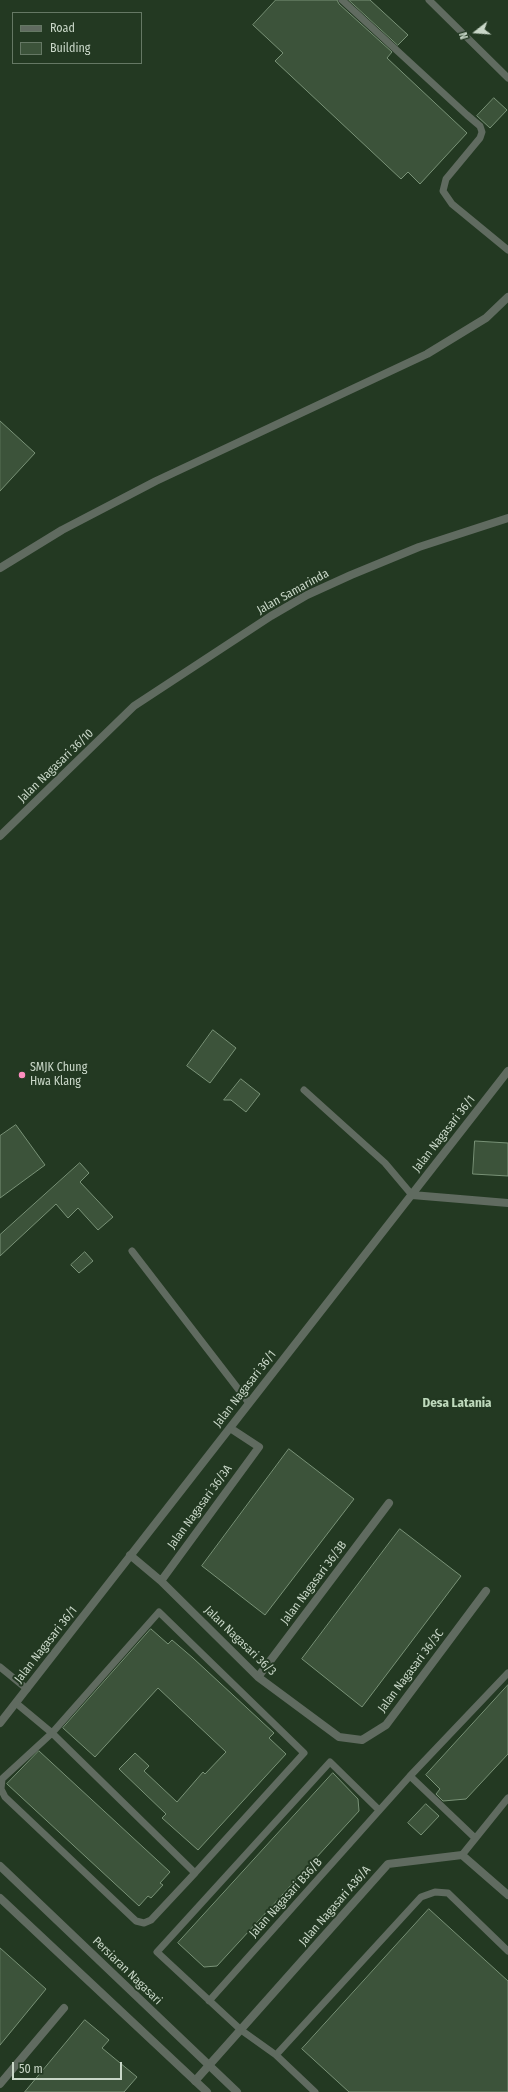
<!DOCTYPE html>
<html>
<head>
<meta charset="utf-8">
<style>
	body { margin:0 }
	#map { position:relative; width:508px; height:2092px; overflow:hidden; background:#233922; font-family:"Fira Sans Condensed",sans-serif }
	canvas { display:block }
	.legend { position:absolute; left:12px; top:12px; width:130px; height:52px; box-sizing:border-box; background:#233922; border:1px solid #657864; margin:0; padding:5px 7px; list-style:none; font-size:12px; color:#c9d7c8 }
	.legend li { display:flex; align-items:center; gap:8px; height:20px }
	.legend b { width:20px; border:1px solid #657864 }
	.north { position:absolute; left:456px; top:12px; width:40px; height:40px; -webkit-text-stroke:3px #233922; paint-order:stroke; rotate:253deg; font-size:11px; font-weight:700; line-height:16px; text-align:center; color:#c9d7c8 }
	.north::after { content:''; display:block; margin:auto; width:14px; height:18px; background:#c9d7c8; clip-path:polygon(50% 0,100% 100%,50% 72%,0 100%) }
	.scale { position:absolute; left:12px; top:2062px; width:110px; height:18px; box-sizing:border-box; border:2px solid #c9d7c8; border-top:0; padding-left:5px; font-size:12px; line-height:14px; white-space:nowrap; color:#c9d7c8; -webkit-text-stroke:3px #233922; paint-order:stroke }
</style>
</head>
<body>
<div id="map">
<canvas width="508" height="2092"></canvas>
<ul class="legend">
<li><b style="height:5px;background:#606b60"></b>Road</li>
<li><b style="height:11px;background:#3c533a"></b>Building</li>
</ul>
<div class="north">N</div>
<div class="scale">50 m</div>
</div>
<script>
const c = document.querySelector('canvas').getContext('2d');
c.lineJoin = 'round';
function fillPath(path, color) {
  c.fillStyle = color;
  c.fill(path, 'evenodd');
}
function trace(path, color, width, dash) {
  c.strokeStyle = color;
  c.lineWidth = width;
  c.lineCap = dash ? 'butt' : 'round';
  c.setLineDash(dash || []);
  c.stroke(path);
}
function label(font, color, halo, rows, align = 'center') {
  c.font = font + ' "Fira Sans Condensed",sans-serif';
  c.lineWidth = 4;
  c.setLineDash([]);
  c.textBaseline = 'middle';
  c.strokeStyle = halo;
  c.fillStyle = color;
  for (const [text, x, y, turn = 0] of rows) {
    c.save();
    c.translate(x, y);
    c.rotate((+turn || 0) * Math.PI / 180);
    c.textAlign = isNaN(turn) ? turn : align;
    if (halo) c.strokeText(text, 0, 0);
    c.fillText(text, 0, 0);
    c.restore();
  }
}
const building = new Path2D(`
	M 276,0 L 337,0 L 339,4 L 392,52 L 387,58 L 467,133 L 420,184 L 408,172 L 401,179 L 275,61 L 283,53 L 253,25 Z
	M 349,0 L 370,0 L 408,35 L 398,45 Z
	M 494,98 L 507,110 L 490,128 L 477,116 Z
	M 0,421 L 35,453 L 0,491 Z
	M 213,1030 L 236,1048 L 210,1083 L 187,1066 Z
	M 241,1079 L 260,1094 L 246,1112 L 231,1100 L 224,1100 Z
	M 16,1125 L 45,1165 L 0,1198 L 0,1136 Z
	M 475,1141 L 508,1143 L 508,1176 L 473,1174 Z
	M 80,1163 L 89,1173 L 80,1182 L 113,1217 L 98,1230 L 78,1208 L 68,1218 L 56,1204 L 0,1256 L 0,1235 Z
	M 85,1252 L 93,1261 L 79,1273 L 71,1265 Z
	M 289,1449 L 354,1499 L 265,1615 L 202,1566 Z
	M 400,1529 L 461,1576 L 362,1707 L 302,1659 Z
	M 151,1629 L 168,1644 L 172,1640 L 193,1658 L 274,1733 L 269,1738 L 286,1754 L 198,1850 L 162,1818 L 166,1814 L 119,1769 L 135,1753 L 149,1766 L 144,1771 L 177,1802 L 203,1772 L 205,1774 L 226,1752 L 158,1688 L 95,1757 L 63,1728 Z
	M 508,1685 L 508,1754 L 466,1799 L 443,1801 L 436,1794 L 440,1789 L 426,1775 Z
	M 39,1751 L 170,1872 L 160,1883 L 163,1885 L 151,1898 L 148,1896 L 139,1906 L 7,1784 Z
	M 333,1773 L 358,1799 L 359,1811 L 217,1966 L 204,1967 L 178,1943 Z
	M 426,1804 L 439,1816 L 421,1835 L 408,1823 Z
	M 429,1909 L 508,1981 L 508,2092 L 349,2092 L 302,2049 Z
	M 0,1948 L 46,1989 L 0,2045 Z
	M 85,2020 L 109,2040 L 102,2048 L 137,2077 L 124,2092 L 25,2092 Z`);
fillPath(building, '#3c533a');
trace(building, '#799277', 1);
trace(new Path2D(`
	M 342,0 L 467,115 L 480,126 L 482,132 L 480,138 L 446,179 L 443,191 L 452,204 L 508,250
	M 429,0 L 508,78
	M 304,1090 L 385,1163 L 412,1195
	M 132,1251 L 249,1403
	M 0,1667 L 27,1689
	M 16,1703 L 52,1733 L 195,1873 L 304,1753 L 159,1612 L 52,1733 L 2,1779 L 1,1789 L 5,1797 L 136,1921 L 144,1923 L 151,1920 L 195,1873
	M 475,1838 L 410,1776 L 508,1673
	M 462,1855 L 508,1798
	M 209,2001 L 410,1776
	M 276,2055 L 421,1897 L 435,1892 L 448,1893 L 508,1951
	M 315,2092 L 276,2055 L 241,2030 L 157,1952 L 330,1762 L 379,1810`), '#606b60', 7);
trace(new Path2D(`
	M 0,568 L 62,530 L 156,481 L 427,354 L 486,318 L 508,297
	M 0,836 L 134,706 L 271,616 L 307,595 L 351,575 L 419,547 L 508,518
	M 412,1195 L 508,1203
	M 130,1555 L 161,1581 L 258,1677 L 339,1737 L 362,1740 L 386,1725 L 486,1591
	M 161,1581 L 259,1447 L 230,1428
	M 258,1677 L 389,1503
	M 0,1723 L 508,1071
	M 195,2081 L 388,1864 L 462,1855 L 508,1895
	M 0,2084 L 64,2008`), '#606b60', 8);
trace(new Path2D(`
	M 0,1866 L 237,2092
	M 0,1898 L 207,2092`), '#606b60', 8);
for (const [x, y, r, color] of [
	[22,1075,4,"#fd8ebf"]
]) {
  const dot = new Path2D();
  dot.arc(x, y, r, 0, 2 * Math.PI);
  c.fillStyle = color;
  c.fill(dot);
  trace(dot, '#233922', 1.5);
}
label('12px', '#c9d7c8', '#233922', [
	["Jalan Samarinda",293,592,-29],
	["Jalan Nagasari 36/10",56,766,-44],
	["Jalan Nagasari 36/1",444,1134,-52],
	["Jalan Nagasari 36/1",245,1389,-52],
	["Jalan Nagasari 36/3A",200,1507,-54],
	["Jalan Nagasari 36/3B",314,1583,-53],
	["Jalan Nagasari 36/3",240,1641,44],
	["Jalan Nagasari 36/1",46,1645,-52],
	["Jalan Nagasari 36/3C",411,1671,-53],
	["Jalan Nagasari B36/B",286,1898,-48],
	["Jalan Nagasari A36/A",335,1906,-49],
	["Persiaran Nagasari",127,1971,44]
]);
label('12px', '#c9d7c8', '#233922', [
	["SMJK Chung",30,1068],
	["Hwa Klang",30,1082]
], 'left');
label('bold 13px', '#bfdabd', '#233922', [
	["Desa Latania",457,1403]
]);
</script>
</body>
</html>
